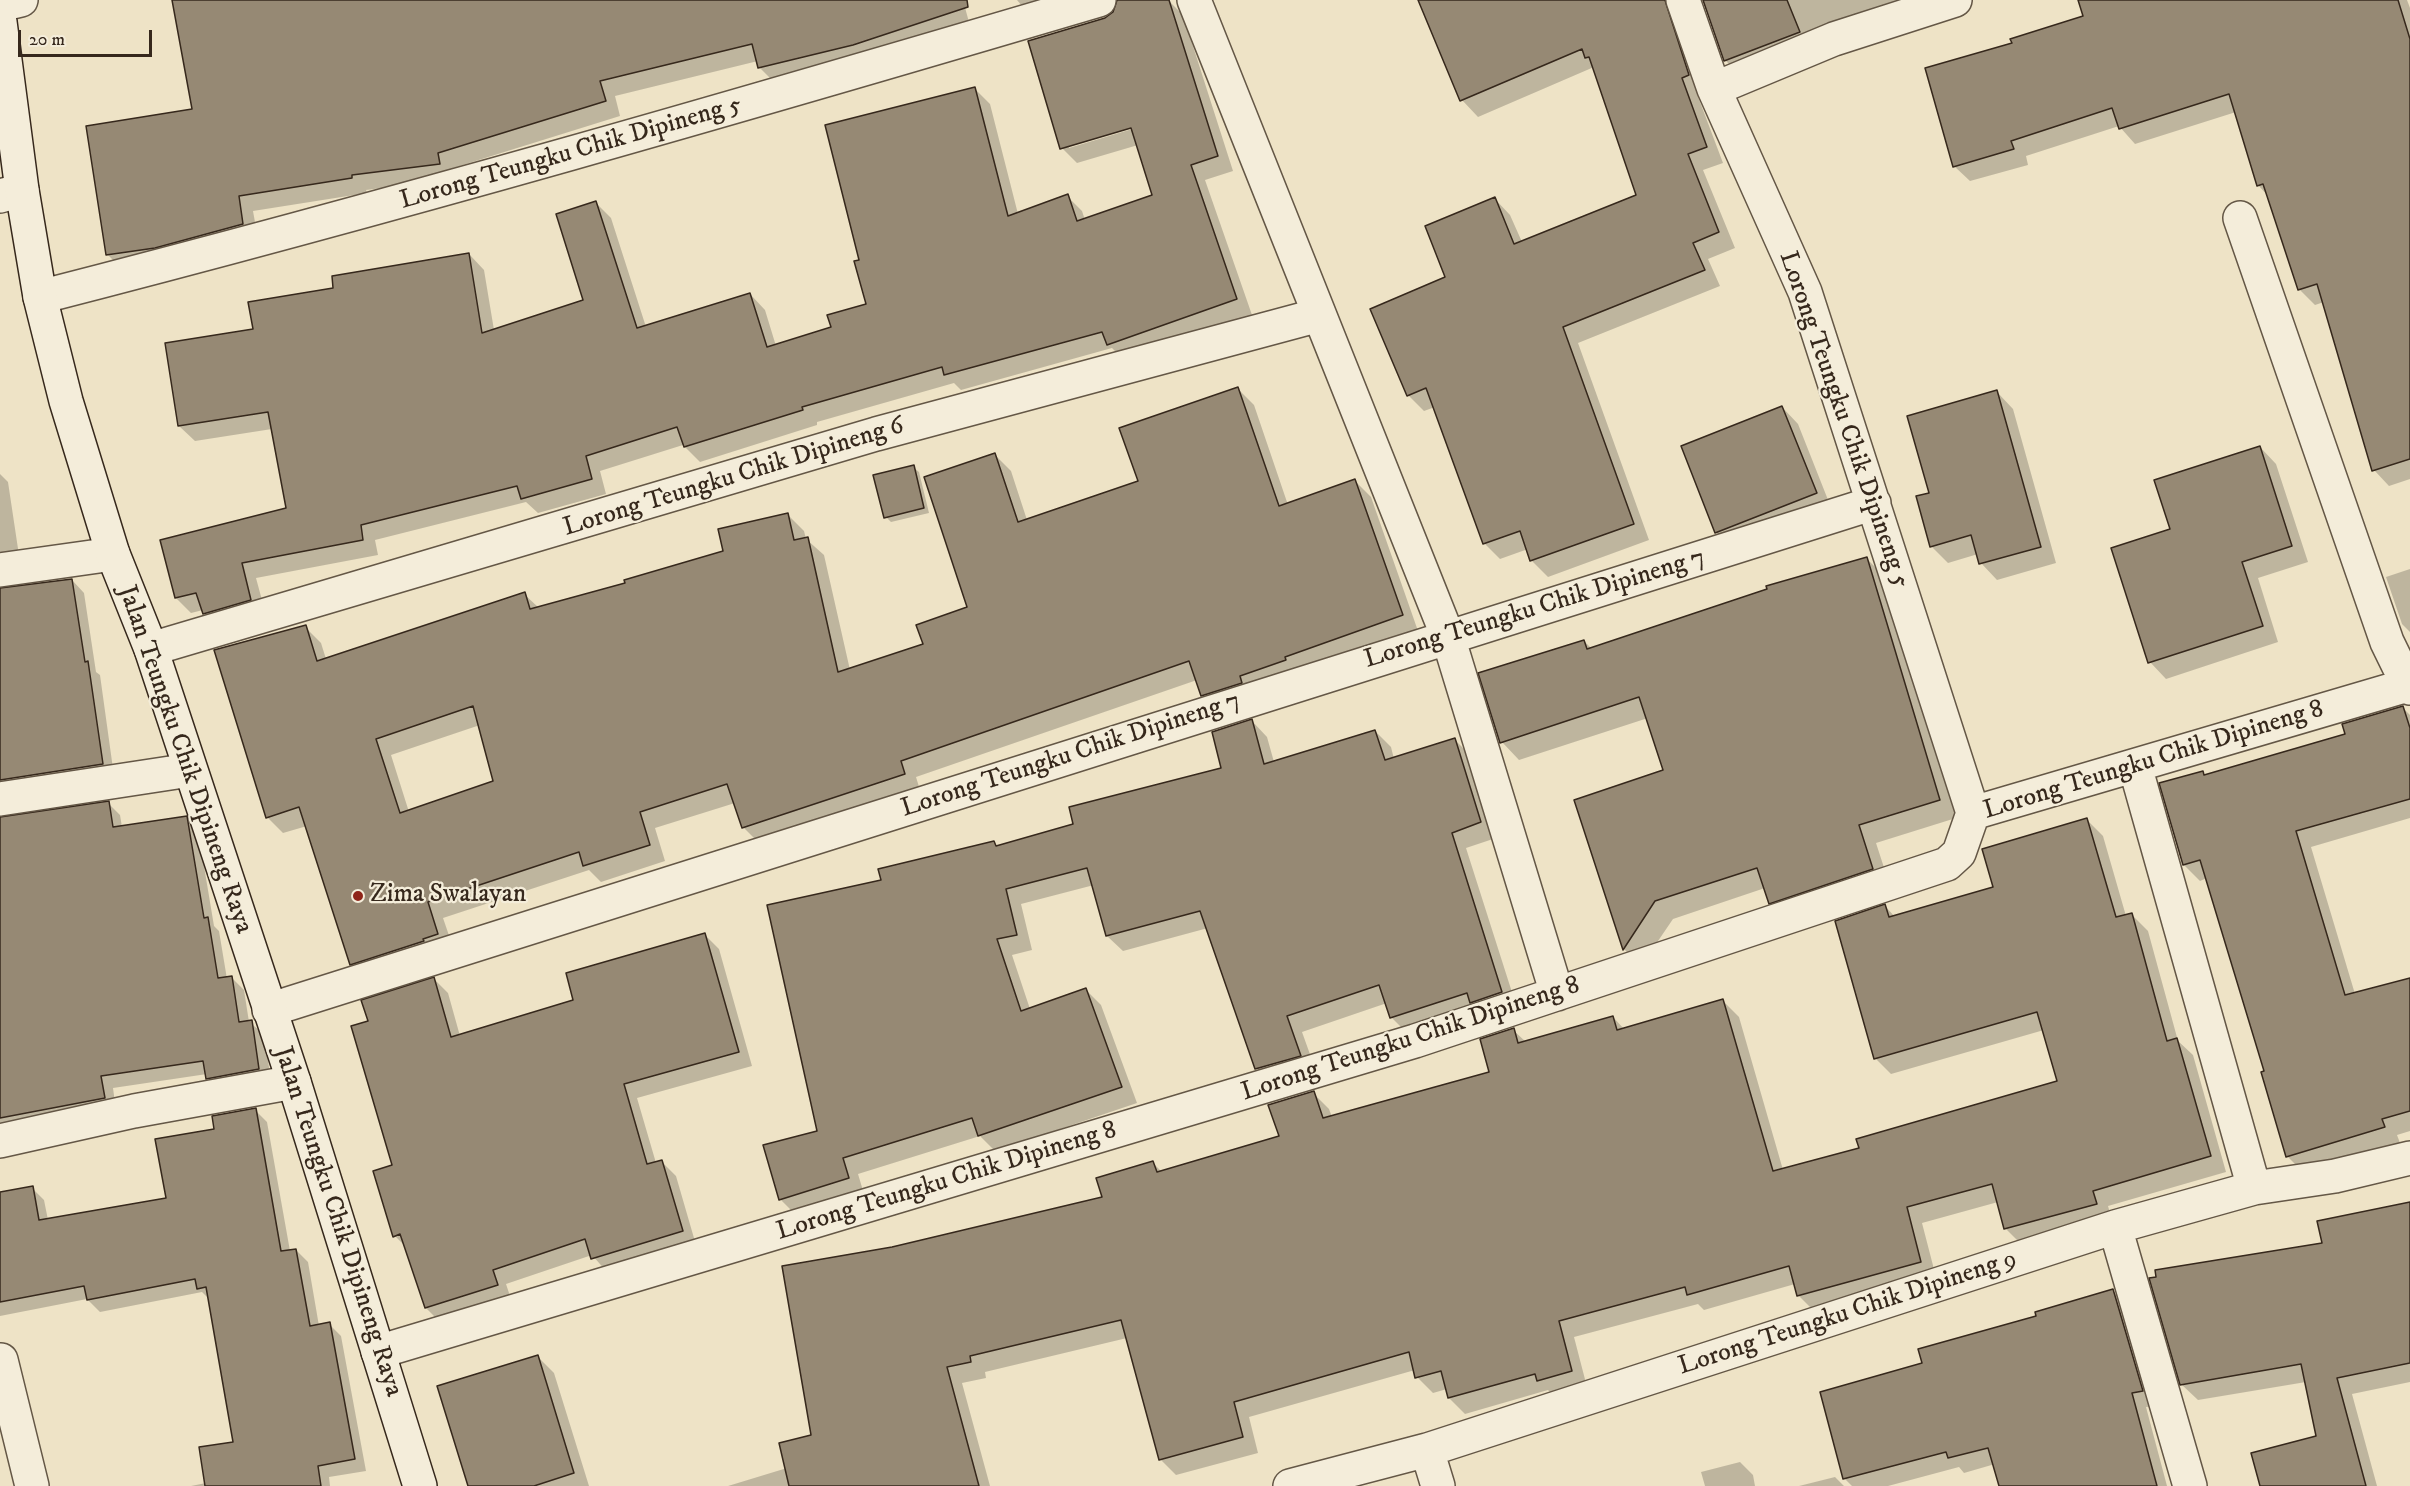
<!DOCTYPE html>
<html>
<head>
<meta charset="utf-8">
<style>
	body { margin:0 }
	#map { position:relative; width:2410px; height:1486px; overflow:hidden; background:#eee3c6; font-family:"IM FELL DW Pica",serif }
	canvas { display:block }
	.scale { position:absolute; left:18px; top:30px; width:134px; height:27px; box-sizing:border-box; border:3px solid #36281c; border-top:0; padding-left:8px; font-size:18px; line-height:21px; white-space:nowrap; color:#36281c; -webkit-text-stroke:4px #f4edda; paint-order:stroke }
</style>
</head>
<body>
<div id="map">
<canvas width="2410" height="1486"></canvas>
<div class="scale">20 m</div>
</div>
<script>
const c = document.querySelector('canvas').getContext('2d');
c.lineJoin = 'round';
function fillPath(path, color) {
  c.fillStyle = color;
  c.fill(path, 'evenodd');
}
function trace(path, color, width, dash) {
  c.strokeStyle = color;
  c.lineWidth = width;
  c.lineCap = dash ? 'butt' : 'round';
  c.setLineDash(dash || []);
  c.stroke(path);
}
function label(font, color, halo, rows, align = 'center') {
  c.font = font + ' "IM FELL DW Pica",serif';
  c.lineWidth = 4.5;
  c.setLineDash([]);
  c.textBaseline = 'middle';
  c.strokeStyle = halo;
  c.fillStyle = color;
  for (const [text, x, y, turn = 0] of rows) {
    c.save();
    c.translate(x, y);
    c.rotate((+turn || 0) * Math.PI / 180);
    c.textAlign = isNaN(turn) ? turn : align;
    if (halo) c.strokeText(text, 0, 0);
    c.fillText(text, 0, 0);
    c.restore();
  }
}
fillPath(new Path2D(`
	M 195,0 L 963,0 L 970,26 L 775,83 L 760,68 L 758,61 L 615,96 L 620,116 L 453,168 L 454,179 L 366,190 L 367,193 L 253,211 L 258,239 L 123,270 L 108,255 L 88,127 L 193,110 Z
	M 1017,0 L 1099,0 L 1033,19 Z
	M 1118,0 L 1168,0 L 1183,15 L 1233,171 L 1205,180 L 1252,315 L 1124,360 L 1112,348 L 961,390 L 954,383 L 817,422 L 817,425 L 700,462 L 683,445 L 600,471 L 606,494 L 538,513 L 526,502 L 375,540 L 378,555 L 256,578 L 266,615 L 219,629 L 203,610 L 191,613 L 176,598 L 288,509 L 272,429 L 195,441 L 179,426 L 255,330 L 335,289 L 469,254 L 484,270 L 494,330 L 585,301 L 595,202 L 611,218 L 646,327 L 750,294 L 765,310 L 776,346 L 833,328 L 868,305 L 861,261 L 975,89 L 990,104 L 1018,214 L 1067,196 L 1082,211 L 1085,220 L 1154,196 L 1138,145 L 1077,163 L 1062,148 L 1105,19 L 1113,14 ZM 1138,124 L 1139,127 L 1069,148 L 1069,145 Z
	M 1419,0 L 1690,0 L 1705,91 L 1697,94 L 1723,163 L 1703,170 L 1735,248 L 1708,259 L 1720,286 L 1578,343 L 1649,540 L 1548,577 L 1532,561 L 1528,549 L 1500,559 L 1484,543 L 1435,407 L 1424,411 L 1408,395 L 1494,198 L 1510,215 L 1522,242 L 1637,195 L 1594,67 L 1478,117 L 1462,100 Z
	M 1702,0 L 1901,0 L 1742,77 L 1726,61 Z
	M 2079,0 L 2407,0 L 2410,8 L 2410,479 L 2389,486 L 2374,470 L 2324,302 L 2315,305 L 2300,290 L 2269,197 L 2258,185 L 2236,112 L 2135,144 L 2119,126 L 2026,156 L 2028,165 L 1970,181 L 1954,166 L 2014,44 L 2085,17 Z
	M 1238,389 L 1254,405 L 1288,505 L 1355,481 L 1371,497 L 1418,631 L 1218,711 L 1202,695 L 1197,680 L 916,777 L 920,790 L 759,843 L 743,827 L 735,803 L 655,828 L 665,861 L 601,882 L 589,870 L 443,918 L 454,950 L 367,980 L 351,964 L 307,826 L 283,833 L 267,817 L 305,627 L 321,643 L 326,659 L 524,594 L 539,608 L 627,584 L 725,552 L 788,515 L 804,531 L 806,539 L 824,555 L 850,670 L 925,645 L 969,608 L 995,455 L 1011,471 L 1027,520 L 1140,481 ZM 480,725 L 495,782 L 409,812 L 391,755 Z
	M 1997,392 L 2013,409 L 2056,563 L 1997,580 L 1981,563 L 1978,554 L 1948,563 L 1931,546 L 1931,494 Z
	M 1782,407 L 1798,424 L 1832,510 L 1733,549 L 1717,533 L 1683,446 Z
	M 2260,447 L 2276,464 L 2308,562 L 2258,578 L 2278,642 L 2166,679 L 2150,662 L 2172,530 Z
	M 913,467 L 919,472 L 929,513 L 891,522 L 886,517 Z
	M 0,474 L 8,482 L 20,562 L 0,568 Z
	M 1867,559 L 1884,576 L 1956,818 L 1876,843 L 1890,886 L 1788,921 L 1770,903 L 1765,888 L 1673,919 L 1641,966 L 1624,949 L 1576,800 L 1665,771 L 1648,718 L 1519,760 L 1502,742 L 1584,641 L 1592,649 Z
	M 2410,569 L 2410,632 L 2402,624 L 2386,577 Z
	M 72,580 L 84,593 L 96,672 L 100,675 L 114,776 L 0,797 L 0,590 Z
	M 2403,708 L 2410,715 L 2410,818 L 2311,847 L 2355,994 L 2410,979 L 2410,1131 L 2397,1135 L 2400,1143 L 2303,1172 L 2287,1156 L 2266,1072 L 2207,878 L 2200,881 L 2184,865 L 2202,772 L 2206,776 L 2347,735 Z
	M 1252,721 L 1267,737 L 1274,762 L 1375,731 L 1391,747 L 1394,759 L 1454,739 L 1470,755 L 1496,838 L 1466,848 L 1517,1008 L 1407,1033 L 1391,1017 L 1387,1003 L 1302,1032 L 1316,1071 L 1272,1084 L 1257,1068 L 1208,928 L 1123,951 L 1107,936 L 1094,885 L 1021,904 L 1032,950 L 1012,955 L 1030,1009 L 1085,989 L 1101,1005 L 1137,1103 L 995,1151 L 980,1136 L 858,1174 L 864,1194 L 796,1215 L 781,1200 L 765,1146 L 819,1133 L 883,881 L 994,843 L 998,847 L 1075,825 L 1222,769 Z
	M 108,803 L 120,815 L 122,827 L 186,818 L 198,830 L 214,926 L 219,931 L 227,979 L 232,978 L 244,990 L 249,1022 L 264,1034 L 271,1081 L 220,1091 L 207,1074 L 113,1088 L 116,1110 L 0,1132 L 0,819 Z
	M 2087,820 L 2103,836 L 2126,916 L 2132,915 L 2148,931 L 2178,1041 L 2193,1055 L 2226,1172 L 2108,1206 L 2112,1220 L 2021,1244 L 2005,1228 L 1998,1202 L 1922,1223 L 1936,1277 L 1814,1311 L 1798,1295 L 1795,1284 L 1704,1310 L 1698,1304 L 1574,1337 L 1587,1387 L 1554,1396 L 1548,1390 L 1465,1414 L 1449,1398 L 1447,1389 L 1433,1393 L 1417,1377 L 1415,1370 L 1249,1417 L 1258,1453 L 1176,1475 L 1160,1459 L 1127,1338 L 985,1372 L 986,1378 L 962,1383 L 990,1486 L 728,1486 L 787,1468 L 813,1436 L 892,1248 L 1104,1198 L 1153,1163 L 1162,1172 L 1280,1137 L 1313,1093 L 1329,1109 L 1332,1117 L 1491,1073 L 1513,1030 L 1526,1042 L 1613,1017 L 1624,1029 L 1723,1001 L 1739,1017 L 1783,1170 L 1861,1149 L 2058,1082 L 2044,1030 L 1891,1074 L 1875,1058 L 1885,906 L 1895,917 L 1995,888 Z
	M 705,935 L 719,949 L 752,1066 L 637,1098 L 656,1163 L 662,1162 L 676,1176 L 696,1245 L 607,1272 L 592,1255 L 506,1284 L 511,1299 L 440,1322 L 426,1308 L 406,1247 L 395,1236 L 394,1166 L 370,1022 L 434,979 L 448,993 L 460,1036 L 575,1001 Z
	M 255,1110 L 267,1122 L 290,1251 L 296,1250 L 308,1262 L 319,1326 L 329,1324 L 341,1336 L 366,1471 L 329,1477 L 330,1486 L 191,1486 L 206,1483 L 235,1443 L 210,1300 L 202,1292 L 100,1312 L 87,1299 L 0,1316 L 0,1194 L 32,1188 L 44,1200 L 48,1220 L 167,1199 L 216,1130 Z
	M 2410,1204 L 2410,1382 L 2352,1394 L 2377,1486 L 2262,1486 L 2317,1437 L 2306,1382 L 2198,1400 L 2181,1384 L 2323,1244 Z
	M 2113,1291 L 2128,1306 L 2157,1406 L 2146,1407 L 2167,1486 L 2001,1486 L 1995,1464 L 1964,1473 L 1959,1467 L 1888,1486 L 1852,1486 L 1845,1479 L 1822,1393 L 1924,1364 L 2038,1317 Z
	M 538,1357 L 554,1373 L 589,1486 L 469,1486 Z
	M 1740,1462 L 1753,1475 L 1755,1486 L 1705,1486 L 1701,1472 Z
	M 1835,1477 L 1844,1486 L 1799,1486 Z`), '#0003');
const building = new Path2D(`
	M 172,0 L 967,0 L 968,7 L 853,45 L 758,68 L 752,44 L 600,81 L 606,101 L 438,153 L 440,164 L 352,175 L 352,178 L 239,196 L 243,224 L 155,248 L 106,255 L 86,126 L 192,109 Z
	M 1117,0 L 1169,0 L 1218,156 L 1191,165 L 1237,299 L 1107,345 L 1102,332 L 944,375 L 942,367 L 802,407 L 803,410 L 684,447 L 677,427 L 586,456 L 592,479 L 521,499 L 517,486 L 361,525 L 363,540 L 242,563 L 251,600 L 203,614 L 196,593 L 175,598 L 160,540 L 286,508 L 268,412 L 178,426 L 165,343 L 253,329 L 248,302 L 333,288 L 332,276 L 469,253 L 482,333 L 583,300 L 556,214 L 596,201 L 637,328 L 750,293 L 767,347 L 831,327 L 827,315 L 866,304 L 854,261 L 859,260 L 825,125 L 975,87 L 1008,216 L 1068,194 L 1077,221 L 1152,195 L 1131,128 L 1060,149 L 1028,41 L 1105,18 L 1113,12 Z
	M 1418,0 L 1665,0 L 1689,75 L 1682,78 L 1707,147 L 1688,154 L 1719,232 L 1693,243 L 1705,270 L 1563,327 L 1634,524 L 1530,561 L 1520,531 L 1483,544 L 1426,388 L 1407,396 L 1370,309 L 1445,277 L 1425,226 L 1495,197 L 1514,244 L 1636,195 L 1589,57 L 1585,58 L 1582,49 L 1460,101 Z
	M 1703,0 L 1787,0 L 1800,32 L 1724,61 Z
	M 2078,0 L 2398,0 L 2410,39 L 2410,459 L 2372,471 L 2317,284 L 2298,290 L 2263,184 L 2257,186 L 2229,94 L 2119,129 L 2112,108 L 2011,141 L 2014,149 L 1953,167 L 1925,68 L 2012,43 L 2010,39 L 2083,16 Z
	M 1238,387 L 1279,506 L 1355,479 L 1403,615 L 1285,657 L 1286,660 L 1240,676 L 1242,683 L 1201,696 L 1189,661 L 901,761 L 905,774 L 742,828 L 727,784 L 640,812 L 650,845 L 583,866 L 579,852 L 428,902 L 438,934 L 423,939 L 424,941 L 350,965 L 299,807 L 266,818 L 214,650 L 306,625 L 317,661 L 525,592 L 530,609 L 625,583 L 624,580 L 723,551 L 718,529 L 788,513 L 794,540 L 808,537 L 838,672 L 923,644 L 916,625 L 967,607 L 924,477 L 995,453 L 1018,522 L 1138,481 L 1119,428 ZM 473,706 L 493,781 L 400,813 L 376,739 Z
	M 1997,390 L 2041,547 L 1979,564 L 1971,535 L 1930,547 L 1916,496 L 1929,493 L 1907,416 Z
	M 1782,406 L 1817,493 L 1715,533 L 1681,446 Z
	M 2260,446 L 2292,546 L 2242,562 L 2263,626 L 2148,663 L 2111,548 L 2170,529 L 2154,480 Z
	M 914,465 L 924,508 L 884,518 L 873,475 Z
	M 1867,557 L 1940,800 L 1859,825 L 1873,869 L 1769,904 L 1757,868 L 1655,901 L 1623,950 L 1574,800 L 1663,770 L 1639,697 L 1500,743 L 1478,673 L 1584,640 L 1587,649 L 1767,589 L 1766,586 Z
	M 72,579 L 85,662 L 88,661 L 103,764 L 0,780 L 0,588 Z
	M 2403,706 L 2410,728 L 2410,799 L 2296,831 L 2345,995 L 2410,978 L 2410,1111 L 2382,1119 L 2385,1127 L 2286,1157 L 2261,1072 L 2264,1071 L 2200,860 L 2183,865 L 2159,783 L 2203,771 L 2204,775 L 2345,734 L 2342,724 Z
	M 1252,719 L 1264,764 L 1375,730 L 1385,760 L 1455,738 L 1481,822 L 1452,833 L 1502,992 L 1470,1003 L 1467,993 L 1390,1018 L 1379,985 L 1287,1016 L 1301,1056 L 1255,1069 L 1200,911 L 1106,936 L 1087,868 L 1006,889 L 1017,935 L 997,939 L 1021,1011 L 1086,988 L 1122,1087 L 978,1136 L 972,1118 L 843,1158 L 849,1178 L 779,1200 L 763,1145 L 817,1131 L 767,905 L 881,880 L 878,869 L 994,841 L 996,846 L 1073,824 L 1069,807 L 1221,768 L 1212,732 Z
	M 109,801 L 113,827 L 187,816 L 204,918 L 208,917 L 218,978 L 232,976 L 239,1022 L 252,1020 L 259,1069 L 206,1079 L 203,1061 L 101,1076 L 105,1098 L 0,1118 L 0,817 Z
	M 2087,818 L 2116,917 L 2132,913 L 2167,1041 L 2177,1038 L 2211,1156 L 2093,1191 L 2097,1204 L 2004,1229 L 1992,1184 L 1907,1207 L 1921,1262 L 1797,1296 L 1789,1266 L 1687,1295 L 1685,1287 L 1559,1321 L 1572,1371 L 1537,1381 L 1535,1374 L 1448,1398 L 1441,1371 L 1415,1378 L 1409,1352 L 1234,1402 L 1243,1437 L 1159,1460 L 1121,1320 L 970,1356 L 971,1362 L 947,1367 L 979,1486 L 789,1486 L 779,1443 L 811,1435 L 782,1266 L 892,1247 L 1102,1197 L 1096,1178 L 1153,1161 L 1157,1172 L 1279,1136 L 1268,1105 L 1314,1091 L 1323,1118 L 1489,1072 L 1480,1039 L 1514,1028 L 1518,1043 L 1613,1016 L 1617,1030 L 1723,999 L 1773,1171 L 1859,1148 L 1856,1139 L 2057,1081 L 2037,1012 L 1874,1059 L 1835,921 L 1885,904 L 1889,917 L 1993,887 L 1982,849 Z
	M 705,933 L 739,1052 L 624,1084 L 647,1164 L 662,1160 L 683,1231 L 591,1259 L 585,1239 L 493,1270 L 498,1285 L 425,1308 L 400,1234 L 393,1237 L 373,1171 L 392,1165 L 351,1026 L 368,1021 L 361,1000 L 434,977 L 451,1037 L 573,1000 L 566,973 Z
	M 256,1108 L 281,1251 L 296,1249 L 310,1326 L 330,1322 L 355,1459 L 318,1466 L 321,1486 L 205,1486 L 199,1447 L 233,1442 L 206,1287 L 197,1289 L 195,1279 L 87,1300 L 84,1286 L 0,1302 L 0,1192 L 33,1186 L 39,1220 L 166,1198 L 155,1139 L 214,1129 L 212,1116 Z
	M 2410,1202 L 2410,1363 L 2337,1378 L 2366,1486 L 2260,1486 L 2251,1453 L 2316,1436 L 2301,1364 L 2180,1385 L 2149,1278 L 2156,1277 L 2155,1270 L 2322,1243 L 2317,1221 Z
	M 2113,1289 L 2143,1391 L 2132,1393 L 2157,1486 L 1999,1486 L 1988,1448 L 1948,1458 L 1946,1452 L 1843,1479 L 1820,1392 L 1922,1363 L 1918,1349 L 2036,1316 L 2035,1312 Z
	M 538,1355 L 574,1473 L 534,1486 L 468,1486 L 437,1386 Z`);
fillPath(building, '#968974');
trace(building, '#36281c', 1.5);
const street = new Path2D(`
	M 1194,0 L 1448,637 L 1557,994
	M 1683,0 L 1714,89 L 1805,292 L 1973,813
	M 0,5 L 21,0
	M 1714,89 L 1834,39 L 1955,0
	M 0,196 L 22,190
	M 2240,218 L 2387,642 L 2408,685
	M 40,297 C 395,206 747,104 1099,0
	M 0,570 L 113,554
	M 151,649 L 876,434 L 1319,315
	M 2135,766 L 2254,1188
	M 0,799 L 190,770
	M 269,1010 L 1874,503
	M 0,1141 L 134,1111 L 294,1082
	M 2115,1227 L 2190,1486
	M 378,1352 L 1415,1041 L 1947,864 L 1959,853 L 1973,813 L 2408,685 L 2410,688
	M 1,1360 L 32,1486
	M 1427,1450 L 1438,1486
	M 1290,1486 L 1427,1450 L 2115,1227 L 2254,1188 L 2335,1176 L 2410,1158`);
const secondary = new Path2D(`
	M 0,22 L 22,190 L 40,297 L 66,401 L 113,554 L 151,649 L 294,1082 L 420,1486`);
trace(street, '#645746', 36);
trace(secondary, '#36281c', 36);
trace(street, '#f4edda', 33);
trace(secondary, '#f4edda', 33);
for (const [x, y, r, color] of [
	[358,896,6,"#8f2418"]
]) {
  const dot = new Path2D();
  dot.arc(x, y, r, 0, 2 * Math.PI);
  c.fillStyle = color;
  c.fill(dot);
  trace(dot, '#f4edda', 2);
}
label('26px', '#36281c', '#f4edda', [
	["Lorong Teungku Chik Dipineng 5",571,154,-16],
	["Lorong Teungku Chik Dipineng 5",1843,420,71],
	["Lorong Teungku Chik Dipineng 6",734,478,-17],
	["Lorong Teungku Chik Dipineng 7",1535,610,-17],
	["Lorong Teungku Chik Dipineng 7",1071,756,-18],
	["Jalan Teungku Chik Dipineng Raya",184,760,71],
	["Lorong Teungku Chik Dipineng 8",2154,761,-17],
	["Lorong Teungku Chik Dipineng 8",1411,1040,-18],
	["Lorong Teungku Chik Dipineng 8",947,1182,-17],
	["Jalan Teungku Chik Dipineng Raya",337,1222,72],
	["Lorong Teungku Chik Dipineng 9",1848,1314,-18]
]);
label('26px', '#36281c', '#f4edda', [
	["Zima Swalayan",370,896]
], 'left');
</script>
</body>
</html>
